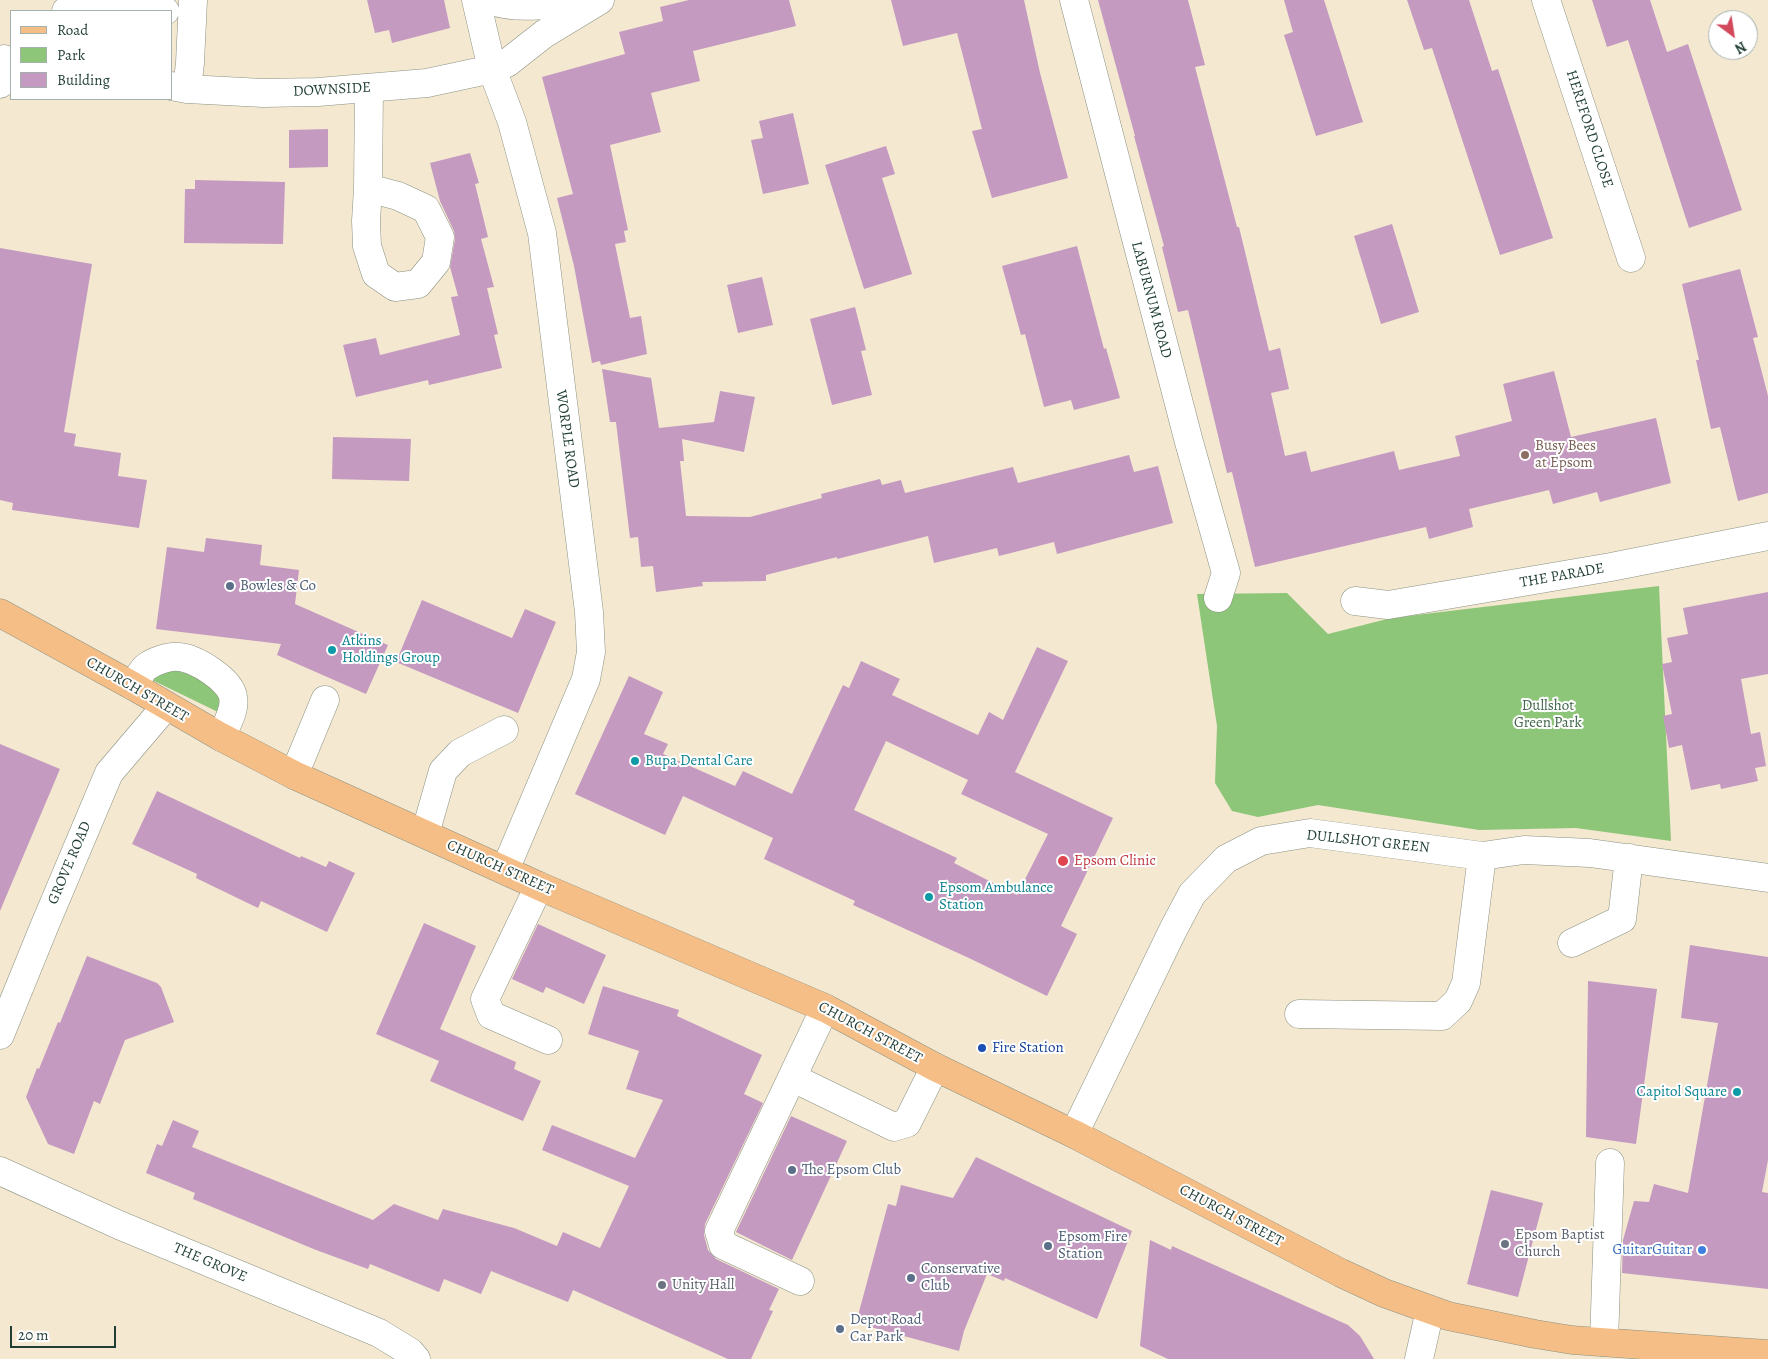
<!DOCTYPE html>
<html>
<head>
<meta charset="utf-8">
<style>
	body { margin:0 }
	#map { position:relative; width:1768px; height:1359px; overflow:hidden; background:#f4e8d1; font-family:Alegreya,serif }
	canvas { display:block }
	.legend { position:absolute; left:10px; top:10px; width:162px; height:90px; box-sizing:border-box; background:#fff; border:1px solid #a5b1ae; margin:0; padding:6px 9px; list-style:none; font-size:15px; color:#1f3d34 }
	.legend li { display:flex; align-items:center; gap:10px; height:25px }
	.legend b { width:25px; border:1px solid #a5b1ae }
	.north { position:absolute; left:1708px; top:10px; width:50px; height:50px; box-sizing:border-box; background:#fff; border:1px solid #a5b1ae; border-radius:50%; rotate:149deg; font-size:14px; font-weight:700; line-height:20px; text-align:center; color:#1f3d34 }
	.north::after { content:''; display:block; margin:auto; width:18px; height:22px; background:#d1495b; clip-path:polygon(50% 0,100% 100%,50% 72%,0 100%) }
	.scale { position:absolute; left:10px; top:1326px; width:106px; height:22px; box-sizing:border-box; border:2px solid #1f3d34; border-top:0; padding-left:6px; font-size:15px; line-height:18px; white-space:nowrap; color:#1f3d34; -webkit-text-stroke:4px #fff; paint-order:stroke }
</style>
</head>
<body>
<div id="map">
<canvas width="1768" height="1359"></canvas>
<ul class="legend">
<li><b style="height:6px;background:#f6be87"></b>Road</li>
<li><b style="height:14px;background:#8dc679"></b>Park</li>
<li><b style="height:14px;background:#c49ac0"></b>Building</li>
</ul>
<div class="north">N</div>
<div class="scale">20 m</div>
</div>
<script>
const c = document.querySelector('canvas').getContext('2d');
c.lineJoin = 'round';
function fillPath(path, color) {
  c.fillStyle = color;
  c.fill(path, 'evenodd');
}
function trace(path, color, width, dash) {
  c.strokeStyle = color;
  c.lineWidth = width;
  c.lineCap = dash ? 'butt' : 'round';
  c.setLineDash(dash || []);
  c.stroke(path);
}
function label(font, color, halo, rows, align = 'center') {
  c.font = font + ' Alegreya,serif';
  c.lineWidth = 4;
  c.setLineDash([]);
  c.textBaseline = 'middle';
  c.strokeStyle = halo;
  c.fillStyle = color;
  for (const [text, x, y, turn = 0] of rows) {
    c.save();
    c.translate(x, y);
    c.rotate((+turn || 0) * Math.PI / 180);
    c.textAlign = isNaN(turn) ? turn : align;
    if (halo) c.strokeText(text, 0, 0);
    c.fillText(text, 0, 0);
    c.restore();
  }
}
fillPath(new Path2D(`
	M 1659,586 L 1671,841 L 1576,828 L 1479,830 L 1318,805 L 1258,817 L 1232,811 L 1215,783 L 1217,726 L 1197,594 L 1287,593 L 1328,634 L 1391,618 Z
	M 161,668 L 197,672 L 222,697 L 220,713 L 148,678 Z`), '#8dc679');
fillPath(new Path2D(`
	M 367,0 L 444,0 L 450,28 L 392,43 L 389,30 L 375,33 Z
	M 689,0 L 789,0 L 796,26 L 693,51 L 700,81 L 651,93 L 661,132 L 610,145 L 628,230 L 624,231 L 626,242 L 615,244 L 630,318 L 641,316 L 647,354 L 601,365 L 600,361 L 592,363 L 574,266 L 557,198 L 573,194 L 542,77 L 625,54 L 619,32 L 663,21 L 660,7 Z
	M 891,0 L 1024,0 L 1040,73 L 1068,178 L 992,198 L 972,131 L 982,129 L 957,33 L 903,46 Z
	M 1098,0 L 1188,0 L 1205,65 L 1195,67 L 1237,227 L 1239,227 L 1269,351 L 1280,348 L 1289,389 L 1271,393 L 1285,456 L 1306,451 L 1311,472 L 1394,451 L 1399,470 L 1460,456 L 1455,436 L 1512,421 L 1503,384 L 1554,371 L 1571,437 L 1656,418 L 1671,483 L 1600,502 L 1597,492 L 1553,504 L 1549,490 L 1469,509 L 1473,527 L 1429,539 L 1426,527 L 1255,567 L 1232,472 L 1227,473 L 1188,310 L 1178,312 L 1162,247 L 1164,246 L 1134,136 L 1135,136 Z
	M 1284,0 L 1324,0 L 1363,122 L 1316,136 L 1284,35 L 1293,32 Z
	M 1407,0 L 1469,0 L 1492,71 L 1498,69 L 1553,238 L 1500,255 L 1432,48 L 1424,50 Z
	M 1592,0 L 1650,0 L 1667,52 L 1688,44 L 1742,210 L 1689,228 L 1628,40 L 1607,47 Z
	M 793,113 L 809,184 L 763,194 L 751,140 L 763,138 L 759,121 Z
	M 328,129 L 328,167 L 289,168 L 289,130 Z
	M 886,146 L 895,174 L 882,178 L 912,274 L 864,289 L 825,165 Z
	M 470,153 L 479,183 L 475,184 L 488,237 L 481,239 L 494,287 L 487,288 L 498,334 L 494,335 L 502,368 L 429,385 L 428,380 L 356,397 L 343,345 L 376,338 L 380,355 L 460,335 L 451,297 L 458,296 L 450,267 L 455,239 L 454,231 L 440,201 L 430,163 Z
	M 195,180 L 285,182 L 283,244 L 184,243 L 185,189 L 195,189 Z
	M 1392,224 L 1419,312 L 1381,324 L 1354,236 Z
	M 1077,246 L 1104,349 L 1106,348 L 1120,398 L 1074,410 L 1071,400 L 1044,407 L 1025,334 L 1021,335 L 1002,266 Z
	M 0,248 L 92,264 L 64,432 L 76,434 L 74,446 L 121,453 L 118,476 L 147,480 L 139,528 L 12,510 L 13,503 L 0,500 Z
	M 1740,269 L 1758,337 L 1753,338 L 1768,396 L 1768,493 L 1738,501 L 1720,427 L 1711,429 L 1696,360 L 1699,360 L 1682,284 Z
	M 762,277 L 773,325 L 738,333 L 727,285 Z
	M 855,307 L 866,350 L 861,351 L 872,395 L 832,405 L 810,319 Z
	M 602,369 L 651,378 L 659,428 L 714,422 L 720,391 L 755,397 L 744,452 L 682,439 L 684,461 L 680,461 L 686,516 L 750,517 L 822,498 L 821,494 L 880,479 L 882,485 L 901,480 L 905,493 L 1013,467 L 1018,483 L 1129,455 L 1134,472 L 1158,466 L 1173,523 L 1057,554 L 1054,542 L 999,556 L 997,548 L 934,563 L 928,536 L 837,559 L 837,557 L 766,575 L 766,581 L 702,582 L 703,586 L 656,592 L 653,566 L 641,567 L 638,537 L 630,538 L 616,422 L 610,422 Z
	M 333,437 L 411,439 L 409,481 L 332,479 Z
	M 206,538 L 262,545 L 260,565 L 299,570 L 295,604 L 388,645 L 366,694 L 277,655 L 281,644 L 156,629 L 167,547 L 204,552 Z
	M 1768,592 L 1768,674 L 1741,679 L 1751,734 L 1760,732 L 1766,766 L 1755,768 L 1758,781 L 1721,789 L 1720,784 L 1691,790 L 1682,745 L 1669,748 L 1663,716 L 1672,714 L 1662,664 L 1672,662 L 1667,638 L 1688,634 L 1683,608 Z
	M 422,600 L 512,638 L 525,609 L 556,622 L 518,713 L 396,662 Z
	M 1037,647 L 1068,661 L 1015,772 L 1113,818 L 1061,926 L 1077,934 L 1047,996 L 971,959 L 853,905 L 855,901 L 764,859 L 773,838 L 683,796 L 665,835 L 575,794 L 629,676 L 663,692 L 644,734 L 668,744 L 663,754 L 735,786 L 743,771 L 792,794 L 843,685 L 849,688 L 861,661 L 900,679 L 892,695 L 978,735 L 989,712 L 1003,720 ZM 886,741 L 968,780 L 961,794 L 1048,834 L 1017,895 L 954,863 L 957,858 L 854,810 Z
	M 0,744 L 60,769 L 0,911 Z
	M 157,791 L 300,858 L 301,856 L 326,867 L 329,861 L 355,873 L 327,932 L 261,901 L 258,908 L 196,878 L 197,874 L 132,844 Z
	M 424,923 L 476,946 L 440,1029 L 516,1062 L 514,1069 L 541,1081 L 523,1121 L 430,1081 L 439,1061 L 376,1034 Z
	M 538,924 L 606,955 L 584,1004 L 546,987 L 543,993 L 512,979 Z
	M 1690,945 L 1768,957 L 1768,1160 L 1762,1192 L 1768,1193 L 1768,1289 L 1622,1273 L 1623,1240 L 1634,1201 L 1649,1202 L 1654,1184 L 1688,1193 L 1718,1023 L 1681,1018 Z
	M 87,956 L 157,983 L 161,987 L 174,1022 L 125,1040 L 100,1104 L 94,1101 L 74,1154 L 48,1144 L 26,1097 L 37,1068 L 39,1069 L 58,1022 L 60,1023 Z
	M 1588,981 L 1657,989 L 1636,1144 L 1586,1137 Z
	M 603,986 L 679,1010 L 677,1016 L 762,1055 L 744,1094 L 763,1103 L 705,1224 L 704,1235 L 708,1250 L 716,1259 L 779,1289 L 769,1310 L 773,1311 L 751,1359 L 728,1359 L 573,1290 L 568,1302 L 491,1271 L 481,1294 L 444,1279 L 439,1292 L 370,1264 L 368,1269 L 316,1250 L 193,1199 L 195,1193 L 146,1173 L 157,1144 L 162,1146 L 173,1120 L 199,1131 L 192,1147 L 373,1220 L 394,1204 L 438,1220 L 443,1209 L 514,1228 L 557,1246 L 563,1232 L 600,1248 L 629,1186 L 542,1150 L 552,1125 L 635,1158 L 663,1100 L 626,1089 L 639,1051 L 588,1034 Z
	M 791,1116 L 847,1141 L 792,1260 L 736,1232 Z
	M 976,1157 L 1132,1231 L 1097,1319 L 1005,1278 L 1004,1281 L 987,1274 L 964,1331 L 959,1351 L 856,1323 L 888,1204 L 896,1206 L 901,1185 L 953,1198 Z
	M 1491,1190 L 1543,1203 L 1518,1297 L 1467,1284 Z
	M 1150,1240 L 1171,1250 L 1172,1246 L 1348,1325 L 1360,1336 L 1374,1359 L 1168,1359 L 1140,1346 Z`), '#c49ac0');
const minor = new Path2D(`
	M 476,0 L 492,69 L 512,122 L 542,233 L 589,612 L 591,652 L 586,679 L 505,870
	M 489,0 C 523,12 559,2 594,1
	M 1074,0 L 1189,442 L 1226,573 L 1218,598
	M 1546,0 L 1631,258
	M 66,11 L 96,5 L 165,11
	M 0,84 L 4,59
	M 171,86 L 187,89 L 263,93 L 318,92 L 427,83 L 492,69 L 507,63 L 544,34 L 600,0
	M 187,89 L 190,63 L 193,0
	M 368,188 L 366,221 L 367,246 L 376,274 L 395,287 L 418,284 L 436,262 L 440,237 L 426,209 L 398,196 L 368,188 L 369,89
	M 1355,601 L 1388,605 L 1611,567 L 1768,536
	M 133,686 C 137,681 141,671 146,667 C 154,661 169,656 179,657 C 195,658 231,680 233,697 C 236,710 226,725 221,737
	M 294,775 L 325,700
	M 425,834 L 443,771 L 460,753 L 504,730
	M 539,886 L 485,999 L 491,1015 L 548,1040
	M 1572,943 L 1622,919 L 1629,858
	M 1299,1014 L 1442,1016 L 1458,1001 L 1466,983 L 1482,856
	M 0,1035 L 44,927 L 109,773 L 166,706
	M 793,1078 L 894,1127 L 907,1123 L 935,1067
	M 1074,1134 L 1174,928 L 1192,894 L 1226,859 L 1261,841 L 1310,833 L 1482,856 L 1524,850 L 1590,853 L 1768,878
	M 0,1171 L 119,1225 L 379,1333 L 410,1352 L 416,1359
	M 800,1281 L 723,1245 L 719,1231 L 825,1008
	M 1604,1342 L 1610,1163
	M 1419,1359 L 1430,1310`);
const major = new Path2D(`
	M 0,613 L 133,686 L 221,737 L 294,775 L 539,886 L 825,1008 L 935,1067 L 1074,1134 L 1341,1273 L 1384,1293 L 1448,1316 L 1535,1334 L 1572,1340 L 1768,1354`);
trace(minor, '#8a9282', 29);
trace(major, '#8a9282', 29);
trace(minor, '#fff', 28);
trace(major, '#f6be87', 28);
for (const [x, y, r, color] of [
	[1525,455,5,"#8d6e63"],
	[230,586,5,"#5c6f8a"],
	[332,650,5,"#0f9aa8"],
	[635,761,5,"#0f9aa8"],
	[1063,861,6,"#e0444e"],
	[929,897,5,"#0f9aa8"],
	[982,1048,5,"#1a4fb4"],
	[1737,1092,5,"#0f9aa8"],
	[792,1170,5,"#5c6f8a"],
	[1505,1244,5,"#6b7280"],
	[1048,1246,5,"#5c6f8a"],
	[1702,1250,5,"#3f7fe0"],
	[911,1278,5,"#5c6f8a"],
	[662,1285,5,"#6b7280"],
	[840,1329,5,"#5c6f8a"]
]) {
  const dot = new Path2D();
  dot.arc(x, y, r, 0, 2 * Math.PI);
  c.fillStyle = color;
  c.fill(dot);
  trace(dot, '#fff', 2);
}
label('15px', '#1f3d34', '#fff', [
	["DOWNSIDE",332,90,-3],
	["HEREFORD CLOSE",1589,129,72],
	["LABURNUM ROAD",1151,300,75],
	["WORPLE ROAD",567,439,82],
	["THE PARADE",1562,576,-10],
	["CHURCH STREET",137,690,30],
	["DULLSHOT GREEN",1368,842,6],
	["GROVE ROAD",70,863,-67],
	["CHURCH STREET",500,868,24],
	["CHURCH STREET",870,1033,28],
	["CHURCH STREET",1231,1216,28],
	["THE GROVE",210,1263,23]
]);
label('15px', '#785e54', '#fff', [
	["Busy Bees",1535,446],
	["at Epsom",1535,463]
], 'left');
label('15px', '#4e5e75', '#fff', [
	["Bowles & Co",240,586],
	["The Epsom Club",802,1170],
	["Epsom Fire",1058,1237],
	["Station",1058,1254],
	["Conservative",921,1269],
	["Club",921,1286],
	["Depot Road",850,1320],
	["Car Park",850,1337]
], 'left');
label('15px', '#0d838f', '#fff', [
	["Atkins",342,641],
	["Holdings Group",342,658],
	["Bupa Dental Care",645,761],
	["Epsom Ambulance",939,888],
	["Station",939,905],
	["Capitol Square",1727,1092,"right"]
], 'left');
label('15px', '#406649', '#fff', [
	["Dullshot",1548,706],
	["Green Park",1548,723]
]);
label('15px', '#be3a42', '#fff', [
	["Epsom Clinic",1074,861]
], 'left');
label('15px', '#164399', '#fff', [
	["Fire Station",992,1048]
], 'left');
label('15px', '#5b616d', '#fff', [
	["Epsom Baptist",1515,1235],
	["Church",1515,1252],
	["Unity Hall",672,1285]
], 'left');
label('15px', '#366cbe', '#fff', [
	["GuitarGuitar",1692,1250]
], 'right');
</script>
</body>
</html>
